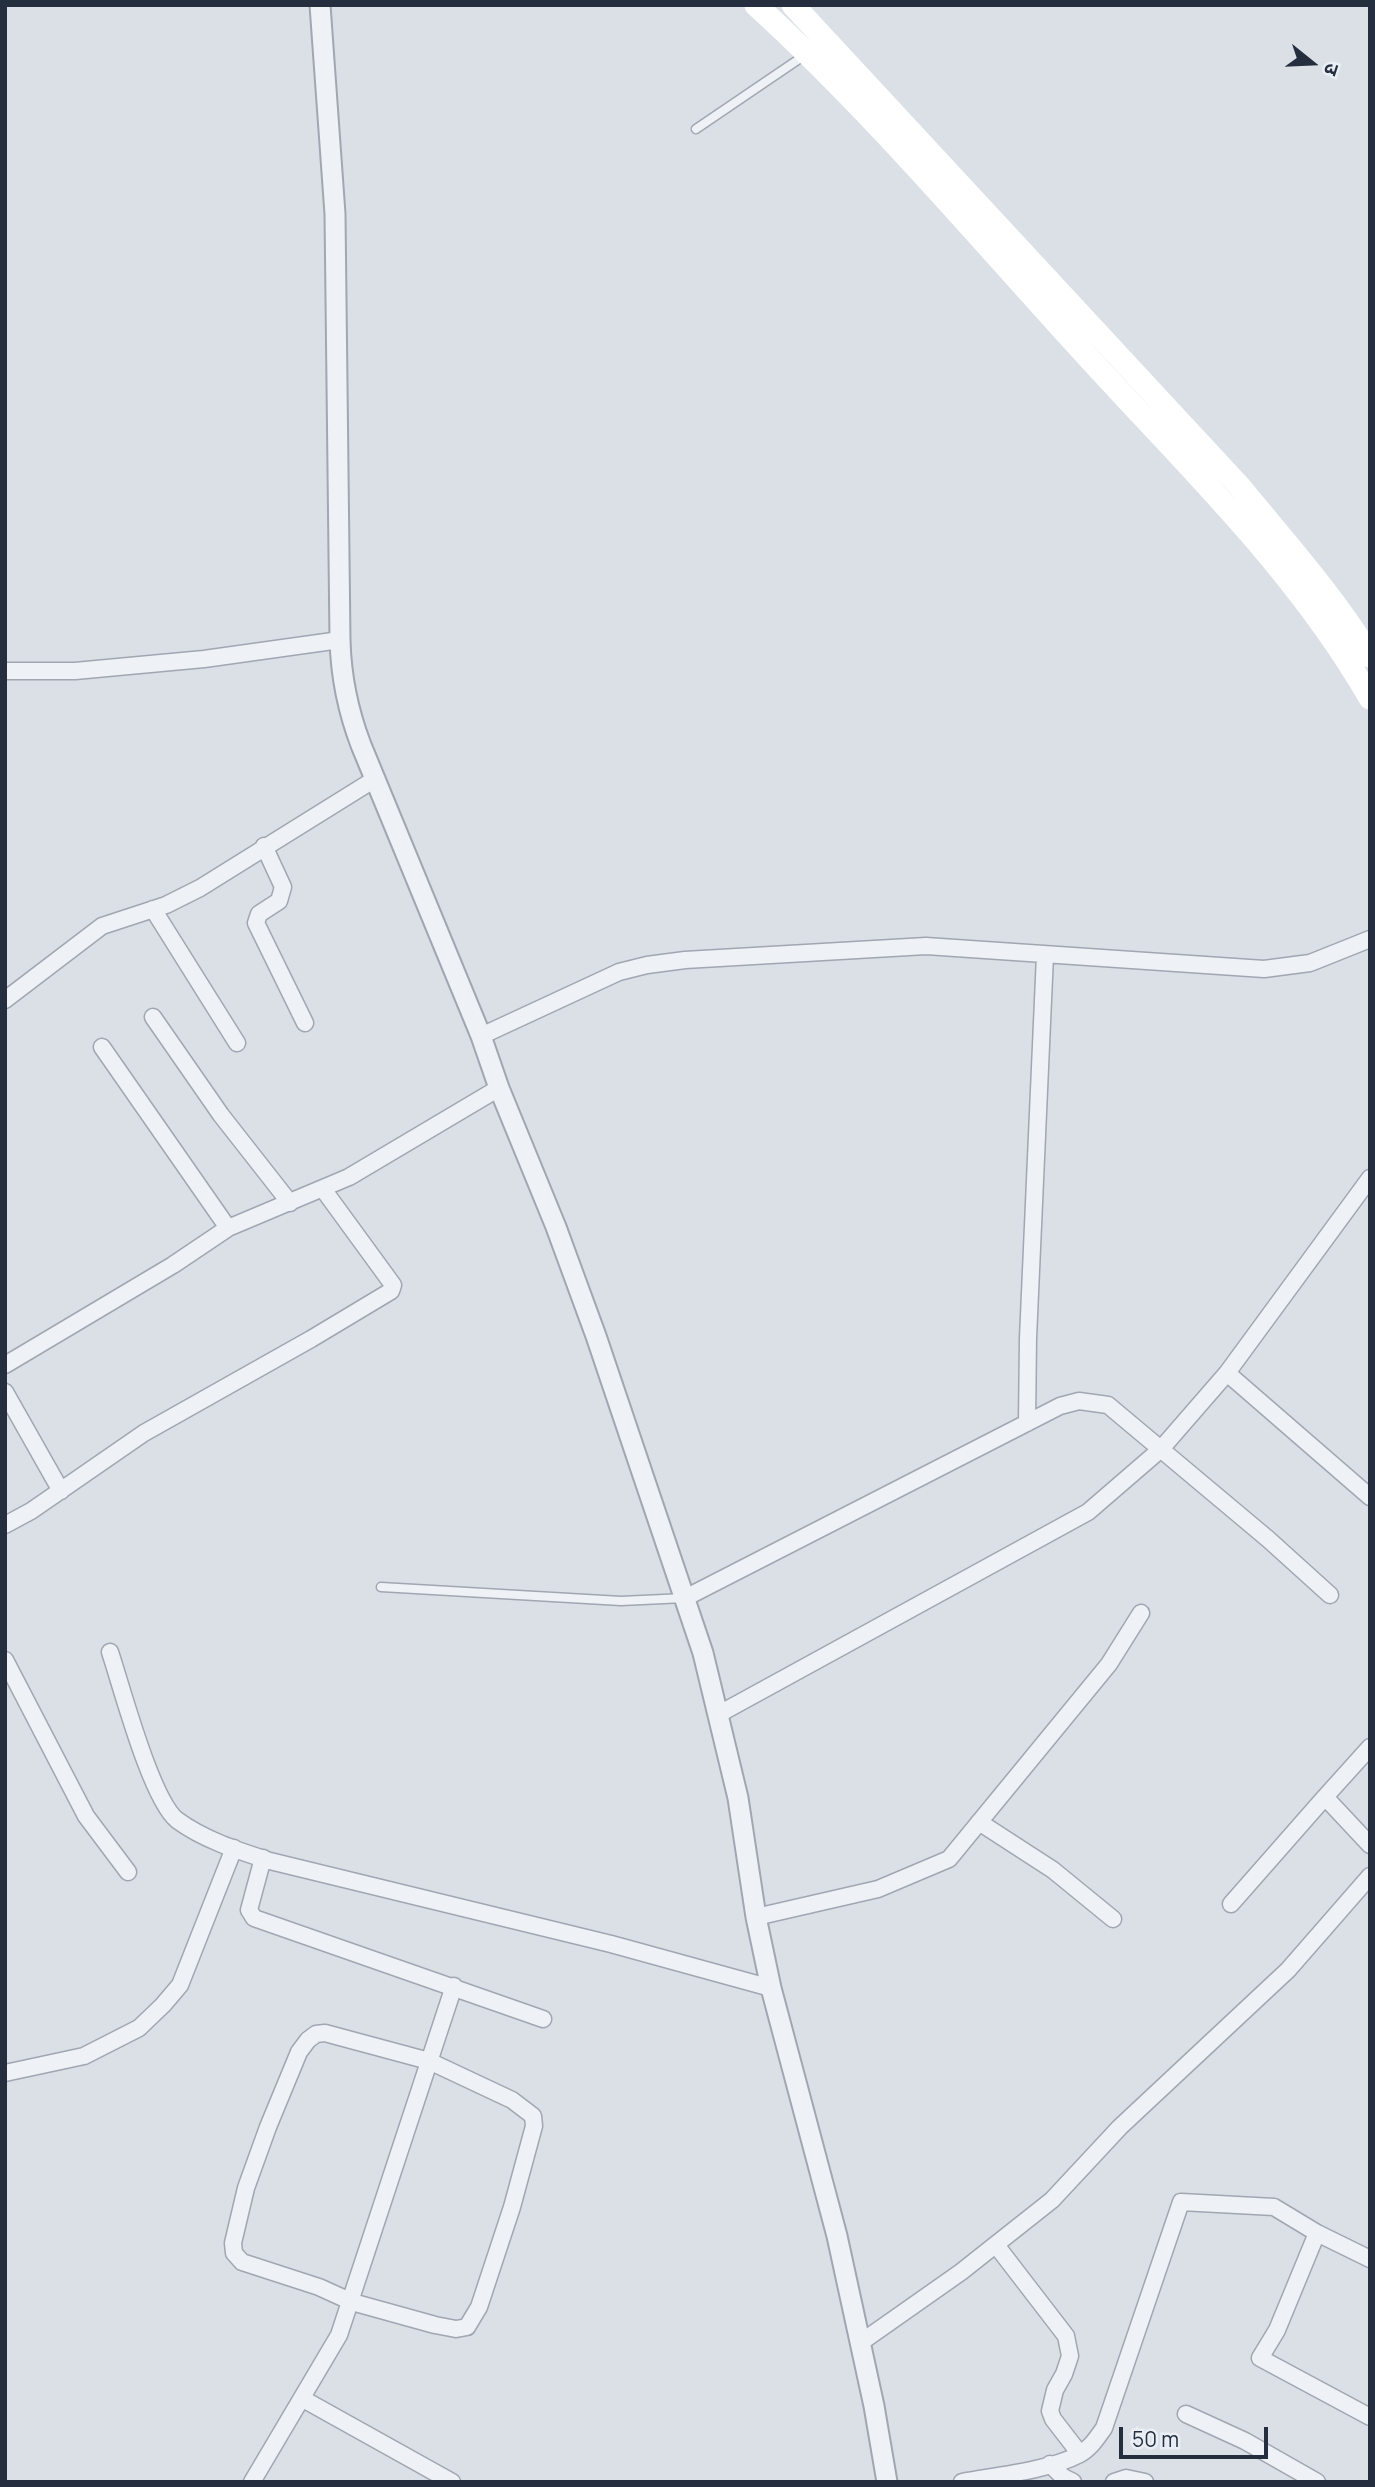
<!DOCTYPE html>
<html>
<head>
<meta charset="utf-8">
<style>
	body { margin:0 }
	#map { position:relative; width:1375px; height:2487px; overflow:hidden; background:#dbe0e7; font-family:Manrope,"Noto Sans Devanagari",sans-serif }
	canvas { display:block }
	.frame { position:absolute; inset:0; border:7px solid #242e3f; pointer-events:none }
	.north { position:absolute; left:1277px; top:28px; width:70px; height:70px; -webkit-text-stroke:5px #eaeff5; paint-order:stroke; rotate:108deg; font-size:19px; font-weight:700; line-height:28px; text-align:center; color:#242e3f }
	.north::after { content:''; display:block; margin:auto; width:24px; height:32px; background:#242e3f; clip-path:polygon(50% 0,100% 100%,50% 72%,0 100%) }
	.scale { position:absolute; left:1119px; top:2427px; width:149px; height:32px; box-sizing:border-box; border:4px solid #242e3f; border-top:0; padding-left:9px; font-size:21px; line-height:24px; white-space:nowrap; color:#242e3f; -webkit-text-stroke:5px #eaeff5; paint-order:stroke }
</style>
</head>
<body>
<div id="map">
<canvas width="1375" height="2487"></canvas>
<div class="frame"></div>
<div class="north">उ</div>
<div class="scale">50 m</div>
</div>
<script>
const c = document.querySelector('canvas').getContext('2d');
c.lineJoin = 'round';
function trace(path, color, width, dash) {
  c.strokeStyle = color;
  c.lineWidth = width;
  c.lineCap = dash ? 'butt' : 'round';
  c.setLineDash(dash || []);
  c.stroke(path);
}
const service = new Path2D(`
	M 696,129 L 805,55
	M 381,1587 L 621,1601 L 685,1598`);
const minor = new Path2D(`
	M 5,671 L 75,671 L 204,659 L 340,640
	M 264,846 L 283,887 L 279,901 L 259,914 L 256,923 L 305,1023
	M 153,909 L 237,1043
	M 5,1000 L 102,926 L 166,905 L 200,888 L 375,779
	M 153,1017 L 221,1115 L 290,1203
	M 481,1036 L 619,972 L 647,965 L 685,960 L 926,946 L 1264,969 L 1310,963 L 1370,939
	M 102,1047 L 228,1228
	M 5,1365 L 173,1265 L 228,1228 L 349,1177 L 499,1088
	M 1227,1373 L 1370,1497
	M 5,1392 L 61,1491
	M 1027,1423 L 1028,1338 L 1045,955
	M 5,1525 L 31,1511 L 144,1433 L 311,1339 L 391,1291 L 393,1285 L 323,1189
	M 685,1598 L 1060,1406 L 1079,1401 L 1108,1405 L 1268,1539 L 1330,1595
	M 110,1652 C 122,1688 151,1799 177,1820 C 204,1840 239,1851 270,1861 L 611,1944 L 771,1988
	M 5,1660 L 86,1816 L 128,1872
	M 719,1714 L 1088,1512 L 1161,1449 L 1227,1373 L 1370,1178
	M 1325,1797 L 1370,1747
	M 979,1822 L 1053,1870 L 1113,1919
	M 263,1858 L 249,1910 L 254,1918 L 543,2019
	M 1231,1904 L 1325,1797 L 1370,1845
	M 756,1917 L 878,1889 L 949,1859 L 1109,1664 L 1141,1613
	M 325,2033 L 429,2061 L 512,2100 L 533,2116 L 534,2126 L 512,2207 L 479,2307 L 467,2327 L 456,2329 L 435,2325 L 352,2302 L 319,2287 L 242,2262 L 234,2253 L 233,2243 L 246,2188 L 268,2127 L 299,2052 L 308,2040 L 316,2034 Z
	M 5,2073 L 84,2056 L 139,2028 L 163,2005 L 180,1985 L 234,1848
	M 1317,2233 L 1277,2330 L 1260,2358 L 1370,2417
	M 996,2245 L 1066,2336 L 1070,2356 L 1064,2374 L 1055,2390 L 1050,2411 L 1053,2419 L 1080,2454
	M 860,2343 L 961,2272 L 1052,2200 L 1120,2127 L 1288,1970 L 1370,1876
	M 303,2399 L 452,2482
	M 1186,2414 L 1245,2441 L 1317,2482
	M 1050,2464 L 1063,2477 L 1073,2482
	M 252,2482 L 339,2335 L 454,1986
	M 962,2482 C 994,2476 1050,2470 1078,2455 C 1090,2449 1097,2438 1104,2428 L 1181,2202 L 1274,2207 L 1317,2233 L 1370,2259
	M 1114,2482 L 1126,2478 L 1145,2482`);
const tertiary = new Path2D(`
	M 320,5 L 335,214 L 340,640 C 341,678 348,711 361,745 L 481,1036 L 499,1088 L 556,1227 L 596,1336 L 703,1653 L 738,1798 L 756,1917 L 771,1988 L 837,2236 L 874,2406 L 887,2482`);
trace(service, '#a0a7b1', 11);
trace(minor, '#a0a7b1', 19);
trace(tertiary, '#a0a7b1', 23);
trace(service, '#eef1f5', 8);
trace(minor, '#eef1f5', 16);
trace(tertiary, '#eef1f5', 19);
trace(new Path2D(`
	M 756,5 C 875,114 978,237 1087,356 C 1187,466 1295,568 1370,698
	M 793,5 L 1240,487 C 1284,541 1333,595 1370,656`), '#fff', 23);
</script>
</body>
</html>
